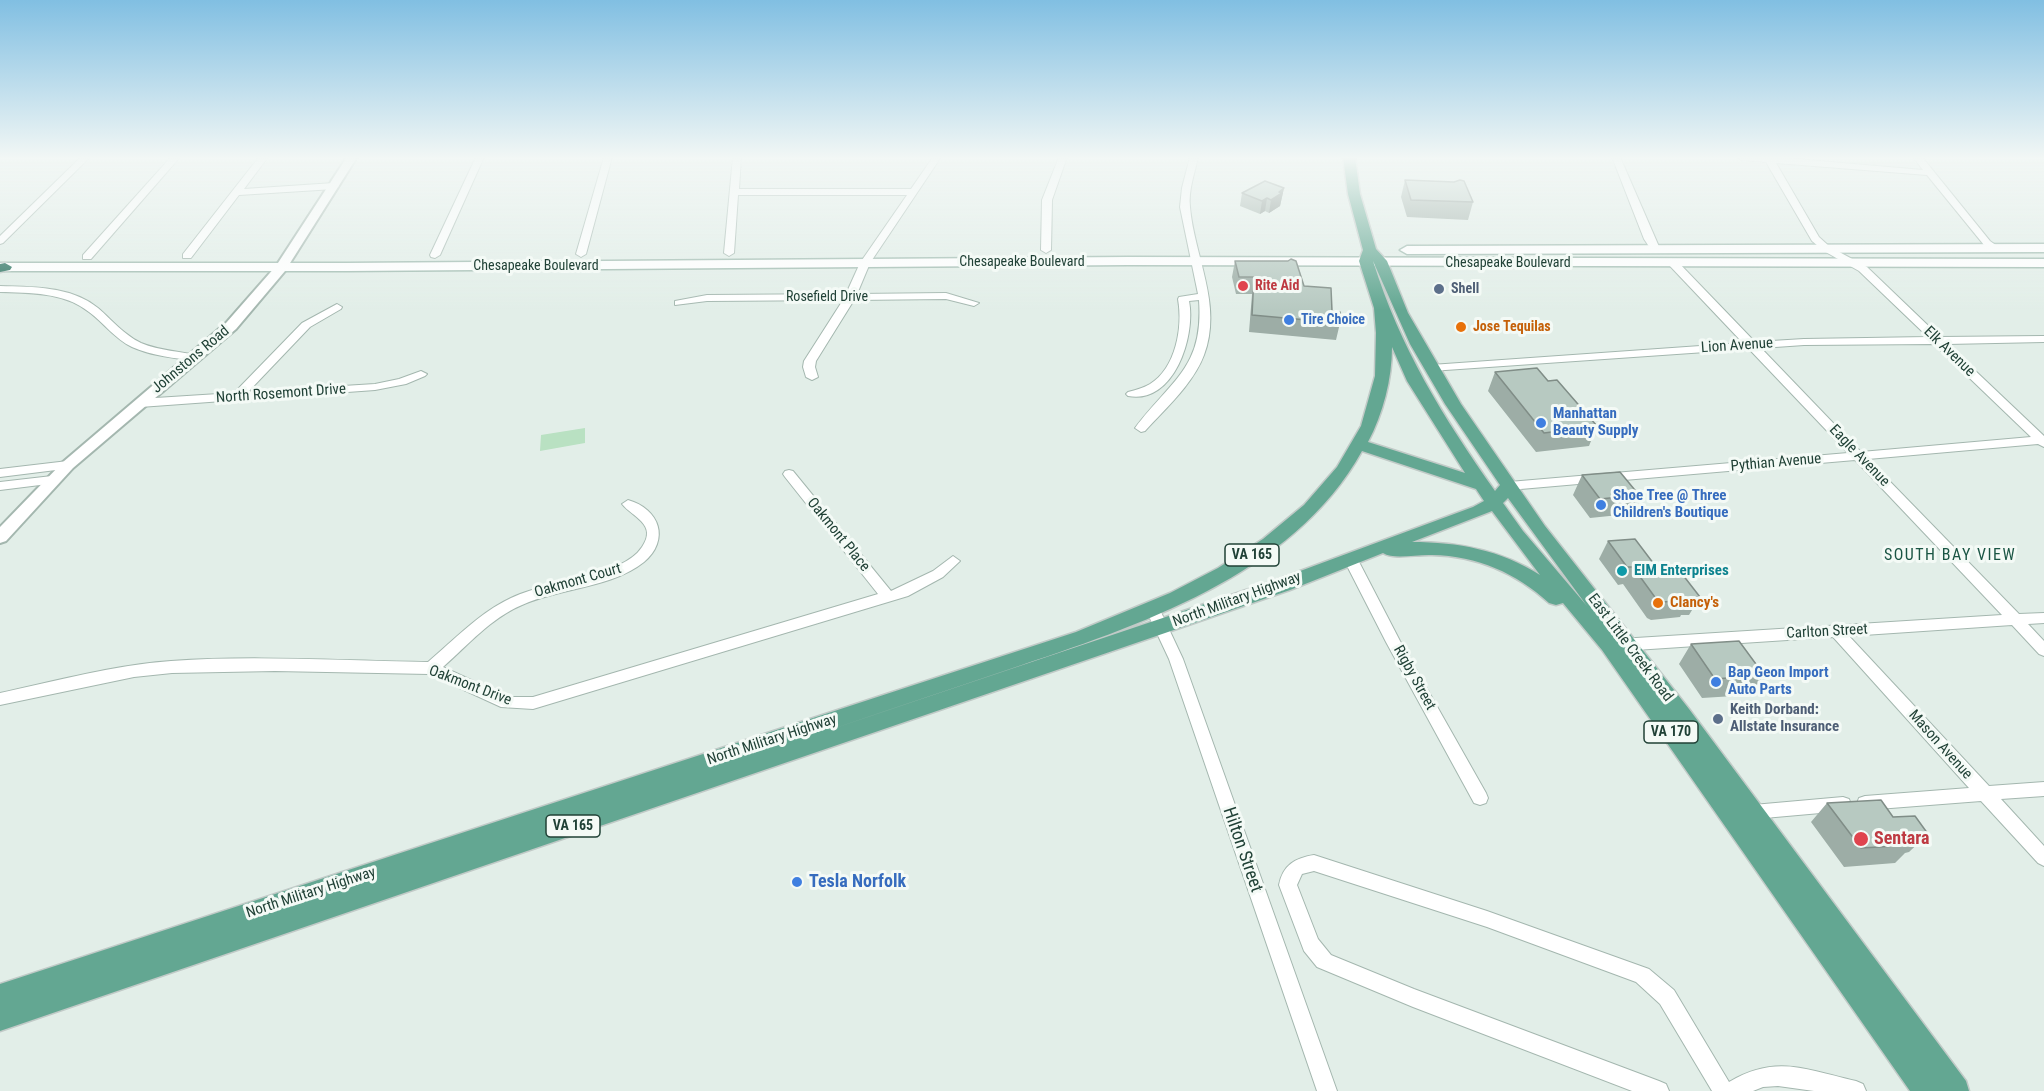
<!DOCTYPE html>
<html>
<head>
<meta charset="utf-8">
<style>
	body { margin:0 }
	canvas { display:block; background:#e2eee8 }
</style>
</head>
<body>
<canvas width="2044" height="1091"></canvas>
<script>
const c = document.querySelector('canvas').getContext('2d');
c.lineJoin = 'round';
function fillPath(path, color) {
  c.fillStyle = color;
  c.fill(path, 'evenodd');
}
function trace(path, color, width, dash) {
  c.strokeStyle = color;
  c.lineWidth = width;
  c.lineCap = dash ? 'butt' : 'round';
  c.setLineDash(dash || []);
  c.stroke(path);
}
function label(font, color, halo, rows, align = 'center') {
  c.font = font + ' "Roboto Condensed",sans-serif';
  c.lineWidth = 6;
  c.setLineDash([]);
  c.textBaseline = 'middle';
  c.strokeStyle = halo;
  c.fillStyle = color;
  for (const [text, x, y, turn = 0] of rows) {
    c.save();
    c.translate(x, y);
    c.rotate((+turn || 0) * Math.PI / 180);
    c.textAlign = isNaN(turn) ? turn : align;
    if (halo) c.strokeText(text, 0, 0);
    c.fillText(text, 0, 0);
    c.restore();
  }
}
fillPath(new Path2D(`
	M 585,428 L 585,443 L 540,451 L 541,435 Z`), '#b9e1c2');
const minor = new Path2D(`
	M 81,157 L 90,157 L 3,243 L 0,244 L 0,236 Z
	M 171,157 L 180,157 L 91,259 L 83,259 L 83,255 Z
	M 259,157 L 268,157 L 244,189 L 334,183 L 339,186 L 334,189 L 239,195 L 191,258 L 183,258 L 183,254 Z
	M 476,157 L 484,157 L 440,255 L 435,258 L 431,257 L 430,255 Z
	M 604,157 L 612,157 L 586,254 L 581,257 L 576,254 Z
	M 733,157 L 741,157 L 739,189 L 911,189 L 933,157 L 941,157 L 870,263 L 857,294 L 946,293 L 979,303 L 974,306 L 946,299 L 854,300 L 816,361 L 815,367 L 818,377 L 812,380 L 806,377 L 803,367 L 804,361 L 843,300 L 707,301 L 675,305 L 675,301 L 707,295 L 846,294 L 860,263 L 907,195 L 738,195 L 734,253 L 729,256 L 724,253 Z
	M 1059,157 L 1067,157 L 1052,200 L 1051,250 L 1046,253 L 1041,250 L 1042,200 Z
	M 1190,157 L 1198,157 C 1195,173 1188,190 1190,207 C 1194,256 1223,305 1204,355 C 1193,384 1166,408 1145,431 L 1141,432 L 1135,428 C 1171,380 1204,368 1199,300 L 1189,301 C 1196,336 1174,405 1128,396 L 1126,394 L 1128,392 C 1136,390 1143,388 1150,384 C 1176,368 1183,327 1178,299 L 1179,297 L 1198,294 L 1180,207 L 1182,188 Z
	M 1612,157 L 1620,157 L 1660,249 L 1658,251 L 1652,251 L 1644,239 Z
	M 1737,157 L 1773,157 L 1923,170 L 1913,157 L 1922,157 L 1990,241 L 1997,246 L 1997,250 L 1991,250 L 1984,245 L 1927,175 L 1776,163 L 1819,237 L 1830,247 L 1867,267 L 1940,337 L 2044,336 L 2044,342 L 1947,344 L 2044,436 L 2044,447 L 2038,444 L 1868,459 L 2019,614 L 2044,613 L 2044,623 L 2028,624 L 2044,641 L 2044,656 L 2039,654 L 2012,625 L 1849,636 L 1989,786 L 2044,782 L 2044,796 L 2001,799 L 2044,846 L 2044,866 L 2038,863 L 1981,801 L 1865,810 L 1859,808 L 1857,803 L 1859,798 L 1865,796 L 1969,788 L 1833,637 L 1620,651 L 1615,649 L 1613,645 L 1615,641 L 1620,639 L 2002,615 L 1855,460 L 1509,490 L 1503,486 L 1509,482 L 1848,453 L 1749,349 L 1431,371 L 1425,368 L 1431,365 L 1743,343 L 1669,265 L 1669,261 L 1677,261 L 1755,342 L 1804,339 L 1928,337 L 1859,271 L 1824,251 L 1812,241 L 1766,162 L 1741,160 ZM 1934,344 L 2031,437 L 1861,452 L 1761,348 L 1804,345 Z
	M 0,286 C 33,287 71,286 98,308 C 112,320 124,335 141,343 C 160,351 180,351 200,356 L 202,358 L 196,361 C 175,358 152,356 132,347 C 115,339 104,323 89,312 C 64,292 30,293 0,292 Z
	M 337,304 L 342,307 L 341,309 L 310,327 L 248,392 L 375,384 L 399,379 L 421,371 L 427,374 L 425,376 L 406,384 L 375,390 L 140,407 L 134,403 L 140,399 L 234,393 L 302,323 Z
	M 68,461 L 72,462 L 74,465 L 72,468 L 0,477 L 0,469 Z
	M 789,470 L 793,471 L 891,591 L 933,571 L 953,556 L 960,561 L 943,577 L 908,596 L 533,709 L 501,707 L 429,674 L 275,671 L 172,673 L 134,677 L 0,705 L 0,693 C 56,681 114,665 171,661 C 256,655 343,661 428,662 C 454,640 479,613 511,598 C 534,587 561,583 586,576 C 604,571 631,564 642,547 C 658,524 632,517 622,504 L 628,500 C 660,509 670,540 644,562 C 612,588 559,588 522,605 C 491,618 468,645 443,667 L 508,697 L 533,697 L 878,594 L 785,477 L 783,474 L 785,471 Z
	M 52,476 L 56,477 L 58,480 L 56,483 L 0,490 L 0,482 Z
	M 1350,553 L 1357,558 L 1400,641 L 1486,793 L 1488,798 L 1486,803 L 1480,805 L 1474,803 L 1386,642 L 1343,558 Z
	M 1153,605 L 1158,606 L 1160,610 L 1183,659 L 1337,1091 L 1317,1091 L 1169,659 L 1146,610 L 1148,606 Z
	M 1843,797 L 1849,799 L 1851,804 L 1849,809 L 1843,811 L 1753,819 L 1747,817 L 1745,812 L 1747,807 L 1753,805 Z
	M 1314,855 L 1487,911 L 1649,969 L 1674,990 L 1729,1082 C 1777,1054 1806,1070 1856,1081 L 1863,1084 L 1866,1091 L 1814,1091 L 1778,1086 L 1763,1087 L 1753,1091 L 1712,1091 L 1660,1004 L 1636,982 L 1487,927 L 1314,871 L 1302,874 L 1297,885 L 1318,939 L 1331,955 L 1414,989 L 1659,1081 L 1666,1084 L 1669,1091 L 1632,1091 L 1413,1007 L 1317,967 L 1304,951 L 1279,885 C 1283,865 1295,858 1314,855 Z`);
const tertiary = new Path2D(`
	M 347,157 L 357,157 L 285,271 L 236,329 L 73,468 L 6,541 L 0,543 L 0,527 L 63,462 L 226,323 L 276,266 Z`);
const secondary = new Path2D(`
	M 2044,244 L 2044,252 L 1407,254 L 1400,250 L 1407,246 Z
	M 1128,257 L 2044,259 L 2044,267 L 1128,265 L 346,271 L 0,271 L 0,263 L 346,263 Z`);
const primary = new Path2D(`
	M 1343,157 L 1355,157 L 1360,194 L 1376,249 L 1387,261 L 1408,313 L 1461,404 L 1545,526 L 1689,709 L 1966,1081 L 1969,1091 L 1910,1091 L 1602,650 L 1563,603 L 1556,605 L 1549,603 C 1516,573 1478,556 1432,555 C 1418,554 1394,560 1383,553 L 1290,590 L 1168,632 L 0,1031 L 0,984 L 1076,632 L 1170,593 L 1218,568 L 1263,539 L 1304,505 L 1337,467 L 1361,426 L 1375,376 L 1376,333 L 1374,308 L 1359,261 L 1363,250 L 1348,194 ZM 1373,261 L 1410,344 L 1445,404 L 1500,485 L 1495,491 C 1443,417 1400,348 1373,261 ZM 1392,347 L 1407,381 L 1465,473 L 1368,442 C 1383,414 1392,379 1392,347 ZM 1362,451 L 1476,489 L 1484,501 L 1473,507 L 1276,580 L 829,730 C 889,710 950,689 1010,669 C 1137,626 1293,576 1362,451 ZM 1508,498 L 1587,606 L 1523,531 L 1503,503 ZM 1492,511 L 1540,575 C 1501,550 1458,542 1412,542 Z`);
const motorway = new Path2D(`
	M 5,263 L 12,267 L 10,270 L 0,272 L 0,264 Z`);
trace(minor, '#a4b7af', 2);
trace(tertiary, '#a4b7af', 4);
trace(secondary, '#a0bbb0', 3);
trace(primary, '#c1cac7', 3);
trace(motorway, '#c1cac7', 3);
fillPath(minor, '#fff');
fillPath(tertiary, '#fff');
fillPath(secondary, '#fff');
fillPath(primary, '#63a792');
fillPath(motorway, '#29705e');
fillPath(new Path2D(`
	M 1405,180 L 1473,202 L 1468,220 L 1407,217 L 1401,197 Z
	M 1284,188 L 1280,206 L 1269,213 L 1265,211 L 1260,214 L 1240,206 L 1242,193 Z
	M 1235,261 L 1304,286 L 1332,311 L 1340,323 L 1336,340 L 1249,332 L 1252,294 L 1236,294 L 1232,277 Z
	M 1495,372 L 1548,381 L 1597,426 L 1589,446 L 1536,452 L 1488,391 Z
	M 1582,475 L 1639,495 L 1629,514 L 1590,518 L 1573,495 Z
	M 1608,541 L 1660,572 L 1700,597 L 1689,615 L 1681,615 L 1680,617 L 1651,620 L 1647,618 L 1623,584 L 1618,585 L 1599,559 Z
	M 1691,644 L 1764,675 L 1750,695 L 1702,698 L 1679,664 Z
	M 1827,803 L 1893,817 L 1928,834 L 1909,852 L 1905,853 L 1895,863 L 1844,867 L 1811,822 Z`), '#9dada6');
fillPath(new Path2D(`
	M 1284,188 L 1280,206 L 1269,213 L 1271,200 L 1279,192 Z
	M 1267,198 L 1265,211 L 1260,214 L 1262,201 Z`), '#808d87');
const building = new Path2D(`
	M 1405,180 L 1454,182 L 1460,180 L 1464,181 L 1473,202 L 1411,200 Z
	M 1265,181 L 1284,188 L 1279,192 L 1282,193 L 1271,200 L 1267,198 L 1262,201 L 1242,193 Z
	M 1291,259 L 1296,261 L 1304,286 L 1331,288 L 1332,311 L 1340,312 L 1340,323 L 1252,315 L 1254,277 L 1239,277 L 1235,261 L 1288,261 Z
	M 1537,368 L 1548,381 L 1557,380 L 1597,426 L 1544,433 L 1495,372 Z
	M 1620,472 L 1639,495 L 1600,499 L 1582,475 Z
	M 1635,539 L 1660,572 L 1679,570 L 1700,597 L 1690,598 L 1691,600 L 1662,602 L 1657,600 L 1633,567 L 1627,567 L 1608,541 Z
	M 1739,641 L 1764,675 L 1715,679 L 1691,644 Z
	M 1881,800 L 1893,817 L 1915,816 L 1928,834 L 1907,835 L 1914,845 L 1861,848 L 1827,803 Z`);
fillPath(building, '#b7c9c1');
trace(building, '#808d87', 1.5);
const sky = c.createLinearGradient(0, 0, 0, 310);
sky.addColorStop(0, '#81bfe2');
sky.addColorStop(0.51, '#f2f7f5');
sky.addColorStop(1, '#f2f7f500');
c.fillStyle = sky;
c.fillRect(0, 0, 2044, 310);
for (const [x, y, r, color] of [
	[1243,286,6,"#e0444e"],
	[1439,289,6,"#5c6f8a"],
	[1289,320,6,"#3f7fe0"],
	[1461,327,6,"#e8710a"],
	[1541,423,6,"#3f7fe0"],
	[1601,505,6,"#3f7fe0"],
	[1622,571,6,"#0f9aa8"],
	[1658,603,6,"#e8710a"],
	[1716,682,6,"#3f7fe0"],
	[1718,719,6,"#5c6f8a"],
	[1861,839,8,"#e0444e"],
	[797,882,6,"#3f7fe0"]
]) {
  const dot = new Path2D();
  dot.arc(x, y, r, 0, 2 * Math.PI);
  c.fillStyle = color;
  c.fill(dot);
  trace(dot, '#f4faf6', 2);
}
label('14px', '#204136', '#f4faf6', [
	["Chesapeake Boulevard",1022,262],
	["Chesapeake Boulevard",1508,263],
	["Chesapeake Boulevard",536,266],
	["Rosefield Drive",827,297]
]);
label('bold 14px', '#be3a42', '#f4faf6', [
	["Rite Aid",1255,286]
], 'left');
label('bold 14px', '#4e5e75', '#f4faf6', [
	["Shell",1451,289]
], 'left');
label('bold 14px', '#366cbe', '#f4faf6', [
	["Tire Choice",1301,320]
], 'left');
label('bold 14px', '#c56008', '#f4faf6', [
	["Jose Tequilas",1473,327]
], 'left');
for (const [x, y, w] of [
	[1252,555,54],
	[1671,732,54],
	[573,826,54]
]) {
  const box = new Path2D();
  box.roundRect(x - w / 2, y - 11, w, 22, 4.5);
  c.fillStyle = '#f4faf6';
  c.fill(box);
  trace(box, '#204136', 1.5);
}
label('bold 14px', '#204136', null, [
	["VA 165",1252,555],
	["VA 170",1671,732],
	["VA 165",573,826]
]);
label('15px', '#204136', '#f4faf6', [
	["Lion Avenue",1737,346,-4],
	["Elk Avenue",1949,352,44],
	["Johnstons Road",191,360,-40],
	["North Rosemont Drive",281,394,-4],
	["Eagle Avenue",1859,456,46],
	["Pythian Avenue",1776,463,-5],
	["Oakmont Place",838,535,51],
	["Oakmont Court",578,581,-16],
	["North Military Highway",1237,600,-20],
	["Carlton Street",1827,632,-3],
	["East Little Creek Road",1630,648,53],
	["Rigby Street",1414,678,61],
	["Oakmont Drive",470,686,21],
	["North Military Highway",772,740,-18],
	["Mason Avenue",1940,745,48],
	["North Military Highway",311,893,-18]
]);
label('bold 15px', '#366cbe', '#f4faf6', [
	["Manhattan",1553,414],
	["Beauty Supply",1553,431],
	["Shoe Tree @ Three",1613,496],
	["Children's Boutique",1613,513],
	["Bap Geon Import",1728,673],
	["Auto Parts",1728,690]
], 'left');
label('bold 15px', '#0d838f', '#f4faf6', [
	["EIM Enterprises",1634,571]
], 'left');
label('bold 15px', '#c56008', '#f4faf6', [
	["Clancy's",1670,603]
], 'left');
label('bold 15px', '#4e5e75', '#f4faf6', [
	["Keith Dorband:",1730,710],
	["Allstate Insurance",1730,727]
], 'left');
c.letterSpacing = '1.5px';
label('16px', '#1a5544', '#f4faf6', [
	["SOUTH BAY VIEW",1950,556]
]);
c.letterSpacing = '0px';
label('bold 18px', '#be3a42', '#f4faf6', [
	["Sentara",1874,839]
], 'left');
label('18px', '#204136', '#f4faf6', [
	["Hilton Street",1242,850,71]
]);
label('bold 18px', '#366cbe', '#f4faf6', [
	["Tesla Norfolk",809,882]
], 'left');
</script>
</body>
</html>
